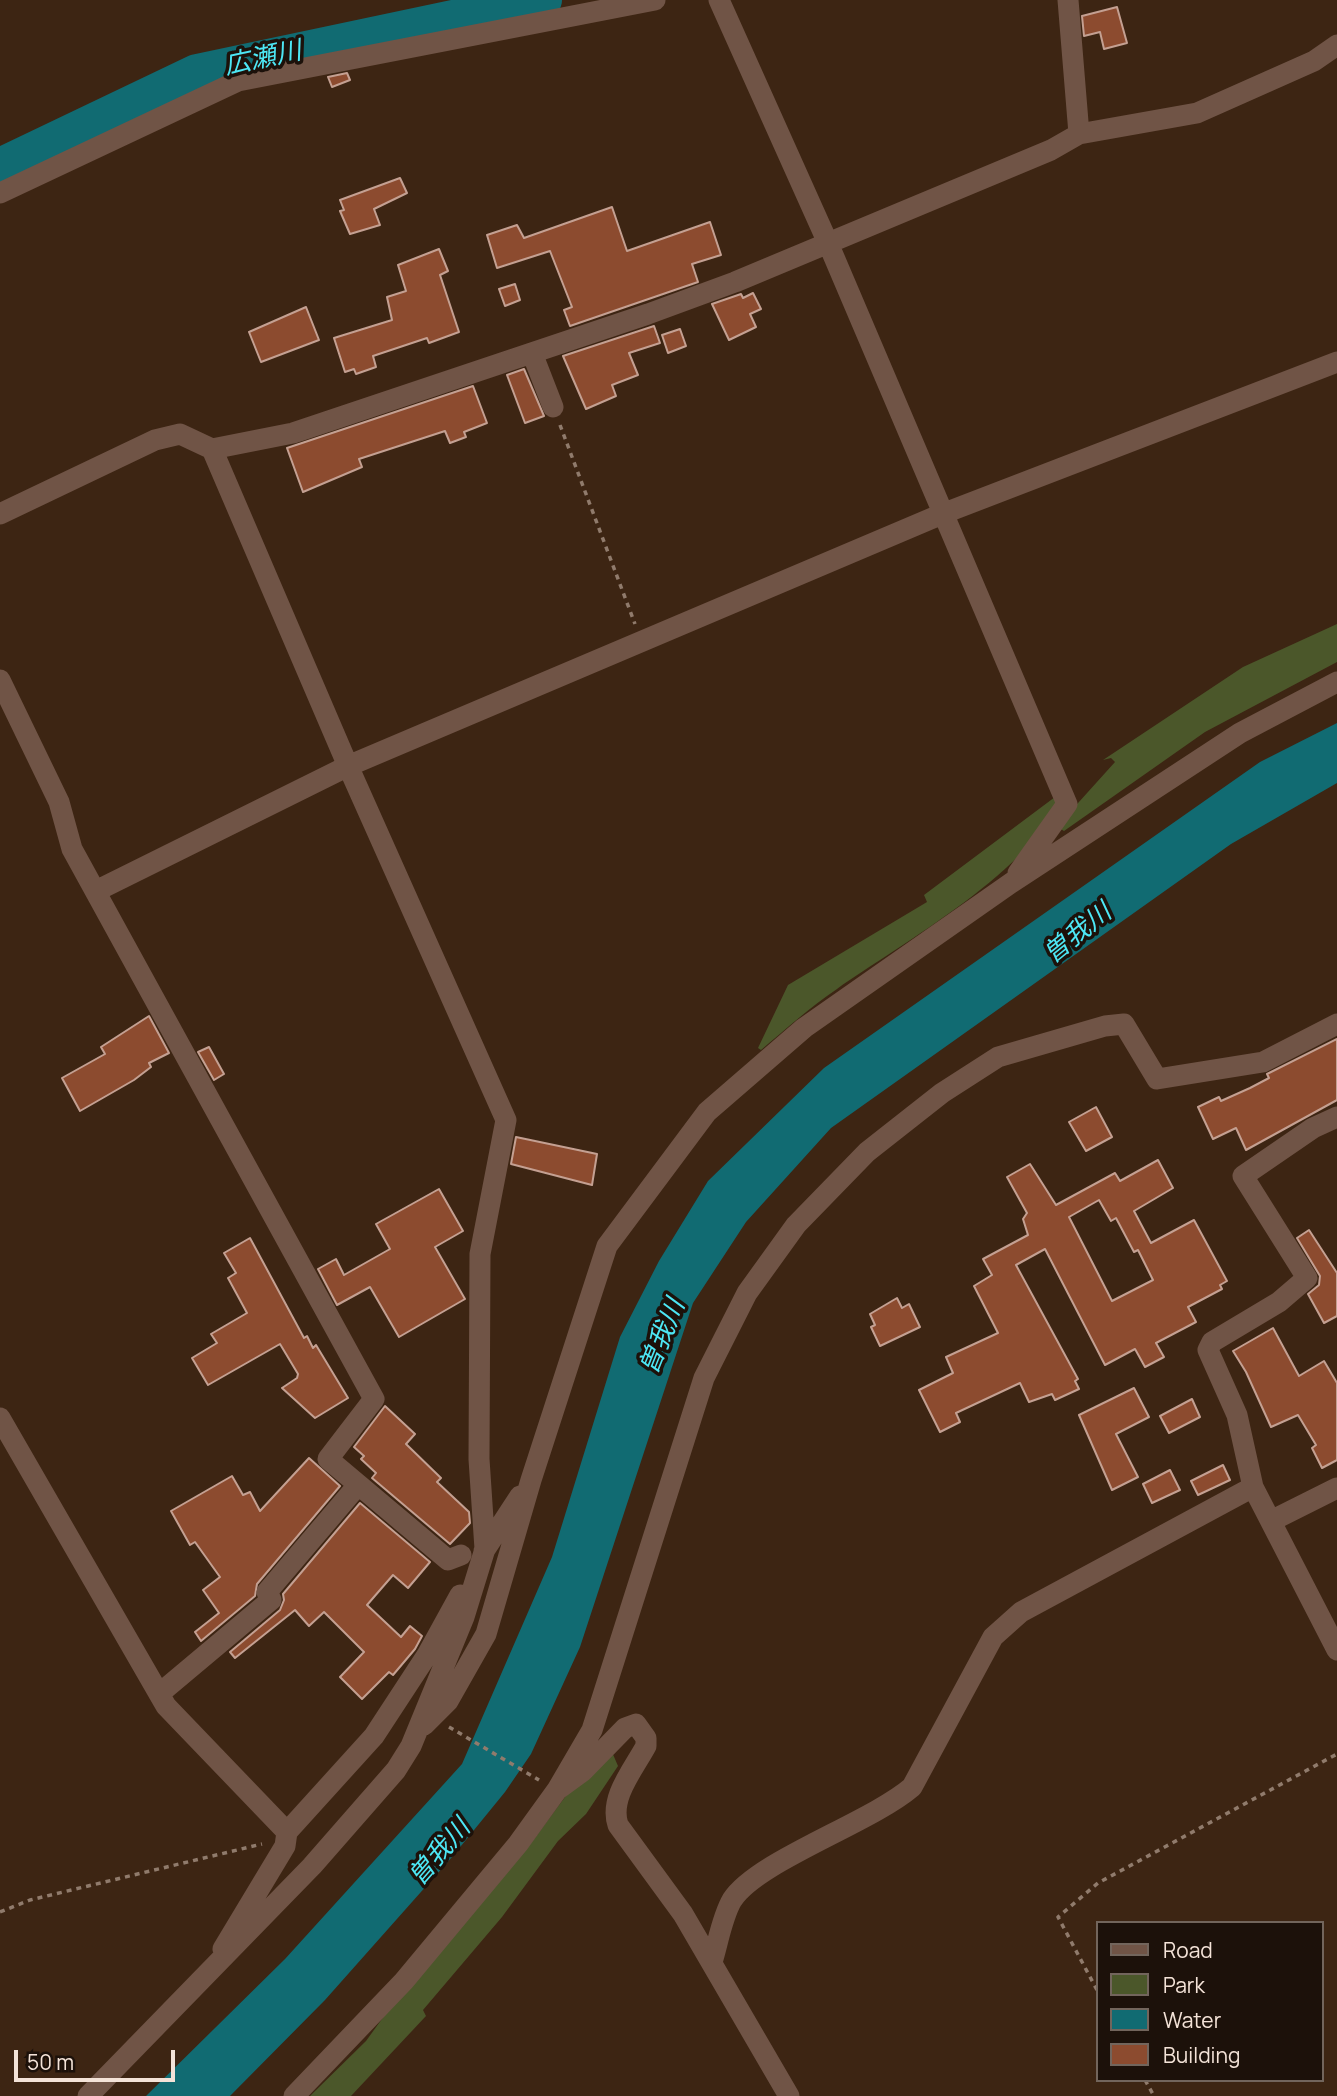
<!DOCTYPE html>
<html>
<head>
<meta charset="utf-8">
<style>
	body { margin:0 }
	#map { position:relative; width:1337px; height:2096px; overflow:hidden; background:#3d2513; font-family:Manrope,sans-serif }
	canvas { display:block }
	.legend { position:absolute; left:1096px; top:1921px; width:228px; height:161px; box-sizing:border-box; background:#1c110a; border:2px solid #72655c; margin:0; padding:9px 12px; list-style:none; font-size:21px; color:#f4e3d8 }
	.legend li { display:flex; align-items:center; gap:14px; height:35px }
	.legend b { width:35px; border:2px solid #72655c }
	.scale { position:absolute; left:14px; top:2050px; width:161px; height:32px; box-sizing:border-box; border:4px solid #f4e3d8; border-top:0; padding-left:9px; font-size:21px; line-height:24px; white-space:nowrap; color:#f4e3d8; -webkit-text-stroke:5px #1c110a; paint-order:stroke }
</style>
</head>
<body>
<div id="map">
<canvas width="1337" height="2096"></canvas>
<ul class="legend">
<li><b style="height:9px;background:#705446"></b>Road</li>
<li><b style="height:19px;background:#4b572a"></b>Park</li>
<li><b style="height:19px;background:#116b72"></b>Water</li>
<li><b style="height:19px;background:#8c4b2f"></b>Building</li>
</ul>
<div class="scale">50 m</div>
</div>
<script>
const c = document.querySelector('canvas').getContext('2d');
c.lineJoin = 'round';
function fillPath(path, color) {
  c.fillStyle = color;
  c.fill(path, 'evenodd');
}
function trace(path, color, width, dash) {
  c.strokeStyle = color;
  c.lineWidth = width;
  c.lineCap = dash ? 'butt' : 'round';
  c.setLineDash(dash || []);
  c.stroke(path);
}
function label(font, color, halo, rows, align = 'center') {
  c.font = font + ' Manrope,"Noto Sans JP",sans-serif';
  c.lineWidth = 7;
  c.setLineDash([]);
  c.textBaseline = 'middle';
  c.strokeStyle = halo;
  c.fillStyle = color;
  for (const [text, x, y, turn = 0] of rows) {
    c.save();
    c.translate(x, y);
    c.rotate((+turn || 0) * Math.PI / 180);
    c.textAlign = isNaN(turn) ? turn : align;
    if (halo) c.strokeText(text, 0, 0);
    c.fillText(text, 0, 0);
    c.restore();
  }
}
fillPath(new Path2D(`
	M 1337,624 L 1337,662 L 1205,732 L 1064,831 L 1059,828 L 1060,823 L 1115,762 L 1111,758 L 1103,760 L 1243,667 Z
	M 1059,794 C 1042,866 897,946 837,989 C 810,1007 786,1029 761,1050 L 758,1048 L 788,985 L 927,902 L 924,895 Z
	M 612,1752 L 618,1766 L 586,1814 L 558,1841 L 502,1917 L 423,2010 L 426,2016 L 351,2096 L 310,2096 L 366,2041 L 400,1994 L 531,1843 L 568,1793 Z`), '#4b572a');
fillPath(new Path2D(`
	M 1337,723 L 1337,783 L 1231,844 L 831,1128 L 746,1222 L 693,1303 L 580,1647 L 531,1754 L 505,1792 L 452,1857 L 325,2000 L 230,2096 L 146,2096 L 285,1959 L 462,1764 L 552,1557 L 620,1337 L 659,1261 L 708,1181 L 824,1068 L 1260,762 Z`), '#116b72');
trace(new Path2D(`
	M 0,167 L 197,73 L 543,0`), '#116b72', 38);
const building = new Path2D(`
	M 1117,7 L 1127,43 L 1104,49 L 1100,32 L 1084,36 L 1082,16 Z
	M 347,73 L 350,80 L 332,87 L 328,77 Z
	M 400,178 L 407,193 L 374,209 L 380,225 L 350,234 L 340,211 L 344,210 L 340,200 Z
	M 612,207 L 627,251 L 710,222 L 721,255 L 692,264 L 698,282 L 570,326 L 564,310 L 572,307 L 550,251 L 497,268 L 487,235 L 517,225 L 524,238 Z
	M 439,249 L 448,271 L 440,275 L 459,332 L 429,343 L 427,338 L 373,356 L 376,367 L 356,374 L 354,369 L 345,372 L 334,338 L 392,320 L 387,297 L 406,291 L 398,265 Z
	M 515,284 L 520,300 L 505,306 L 499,289 Z
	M 753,293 L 761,309 L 750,314 L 756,327 L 729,340 L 712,304 L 741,294 L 743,298 Z
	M 306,307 L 319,340 L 261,362 L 249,332 Z
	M 654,326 L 660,343 L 629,353 L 638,375 L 612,385 L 616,396 L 586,409 L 563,356 Z
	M 680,329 L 686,346 L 668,353 L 662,335 Z
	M 524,369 L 544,416 L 525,423 L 507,375 Z
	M 473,386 L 487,423 L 464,432 L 466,437 L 450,443 L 445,431 L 359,459 L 362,467 L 303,492 L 287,448 Z
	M 149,1016 L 169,1053 L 149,1063 L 151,1067 L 134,1080 L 80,1111 L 62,1078 L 105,1054 L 101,1047 Z
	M 1337,1039 L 1337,1100 L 1246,1150 L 1236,1128 L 1213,1139 L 1198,1107 L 1219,1097 L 1221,1101 L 1250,1088 L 1269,1078 L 1267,1074 Z
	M 209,1047 L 224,1074 L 214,1080 L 198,1052 Z
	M 1096,1107 L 1112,1137 L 1086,1151 L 1069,1122 Z
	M 516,1137 L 597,1154 L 592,1185 L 511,1164 Z
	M 1158,1160 L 1173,1188 L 1134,1211 L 1151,1243 L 1194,1220 L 1227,1281 L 1220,1285 L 1222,1289 L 1188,1307 L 1196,1322 L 1156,1343 L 1164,1357 L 1145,1367 L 1135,1349 L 1105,1365 L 1045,1249 L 1016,1265 L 1078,1379 L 1075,1381 L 1079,1389 L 1055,1400 L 1052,1394 L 1029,1402 L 1020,1383 L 956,1413 L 960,1422 L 940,1432 L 919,1390 L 953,1373 L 946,1357 L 998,1333 L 974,1286 L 992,1275 L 983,1259 L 1028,1235 L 1023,1219 L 1027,1213 L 1007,1177 L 1030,1164 L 1056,1205 L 1115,1173 L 1120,1181 ZM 1099,1200 L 1111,1221 L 1116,1218 L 1134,1252 L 1138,1250 L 1153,1280 L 1112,1301 L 1069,1217 Z
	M 439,1189 L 463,1231 L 435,1247 L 465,1299 L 399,1337 L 370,1287 L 337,1305 L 318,1269 L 336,1259 L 344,1275 L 390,1249 L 376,1224 Z
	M 1309,1230 L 1337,1273 L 1337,1316 L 1324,1323 L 1308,1294 L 1319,1285 L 1320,1276 L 1297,1238 Z
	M 250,1238 L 304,1338 L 307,1336 L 313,1348 L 316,1345 L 348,1398 L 315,1418 L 282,1388 L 297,1378 L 298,1374 L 280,1344 L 208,1385 L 192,1358 L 217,1343 L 211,1334 L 247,1313 L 228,1278 L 236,1273 L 224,1253 Z
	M 897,1298 L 902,1308 L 909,1304 L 920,1327 L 880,1346 L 871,1327 L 875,1325 L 870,1314 Z
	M 1273,1328 L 1299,1376 L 1324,1361 L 1337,1383 L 1337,1460 L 1322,1468 L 1312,1448 L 1316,1445 L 1298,1415 L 1271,1427 L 1246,1372 L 1233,1351 Z
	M 1134,1388 L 1149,1417 L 1116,1434 L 1138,1477 L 1112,1490 L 1079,1415 Z
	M 1192,1399 L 1200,1417 L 1169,1433 L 1160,1416 Z
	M 385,1406 L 415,1434 L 406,1444 L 441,1478 L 437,1482 L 469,1512 L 470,1523 L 450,1544 L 372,1478 L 376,1473 L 361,1459 L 364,1456 L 354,1447 Z
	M 309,1458 L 340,1486 L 257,1584 L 255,1596 L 201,1641 L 195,1632 L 219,1613 L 203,1590 L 220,1577 L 195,1542 L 190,1545 L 171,1511 L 232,1476 L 243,1495 L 250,1492 L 260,1511 Z
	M 1223,1465 L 1230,1480 L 1198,1495 L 1191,1481 Z
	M 1170,1470 L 1180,1490 L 1152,1503 L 1143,1484 Z
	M 360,1503 L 430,1562 L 408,1588 L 393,1575 L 367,1605 L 401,1637 L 410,1626 L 422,1636 L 415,1649 L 393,1675 L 389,1672 L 362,1699 L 340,1677 L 364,1652 L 324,1612 L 309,1626 L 295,1610 L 235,1658 L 230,1652 L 280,1610 L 284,1600 L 283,1594 Z`);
fillPath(building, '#8c4b2f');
trace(building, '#c4a092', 2);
trace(new Path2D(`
	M 560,425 L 635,624
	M 449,1727 L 539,1780
	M 0,1912 L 30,1900 L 262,1844
	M 1097,1990 L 1058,1917 L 1098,1883 L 1337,1754
	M 1145,2080 L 1154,2096`), '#907b6c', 3.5, [5, 5]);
trace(new Path2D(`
	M 719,0 L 828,243 L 1067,804 L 1018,873
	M 1068,0 L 1079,134
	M 0,193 L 238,81 L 655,0
	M 532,353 L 553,407
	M 212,449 L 293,433 L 648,314 L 735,282 L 1051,150 L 1079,134 L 1197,113 L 1314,61 L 1337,45
	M 0,514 L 155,440 L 180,434 L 212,449 L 348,766 L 506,1120 L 480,1254 L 479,1459 L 485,1549 L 464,1617 L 411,1746 L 396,1770 L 312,1866 L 88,2096
	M 0,680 L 59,802 L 72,849 L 374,1399 L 328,1459 L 448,1560 L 461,1555
	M 96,891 L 348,766 L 942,514 L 1337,362
	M 1337,1117 L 1313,1128 L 1243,1176 L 1307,1278 L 1279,1302 L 1212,1342 L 1208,1350 L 1237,1415 L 1253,1487 L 1337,1650
	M 0,1418 L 166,1706 L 287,1832 L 285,1846 L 223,1949
	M 1271,1521 L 1337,1488
	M 484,1551 L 520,1496
	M 159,1694 L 271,1600 L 267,1592 L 358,1485
	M 424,1725 L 448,1701 L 486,1634 L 531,1480 L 607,1246 L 707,1112 L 804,1028 L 1011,883 L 1240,733 L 1337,682
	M 557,1790 L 592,1730 L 704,1378 L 747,1293 L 796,1225 L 867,1152 L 942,1093 L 998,1057 L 1105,1026 L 1124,1024 L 1157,1079 L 1263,1062 L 1337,1024
	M 287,1832 L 374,1736 L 427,1655 L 460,1595
	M 712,1962 C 718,1943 722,1917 732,1900 C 757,1861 870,1823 912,1787 L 993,1637 L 1021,1612 L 1253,1487
	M 294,2096 L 404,1981 L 518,1844 L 557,1790 L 583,1771 L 625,1728 L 636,1724 L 646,1738 L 646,1746 C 633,1770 609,1798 618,1825 L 683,1914 L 789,2096`), '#705446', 21);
label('italic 26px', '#4de7f5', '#1c110a', [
	["広瀬川",263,59,-12],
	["曽我川",1078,934,-39],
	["曽我川",663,1337,-68],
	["曽我川",440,1853,-49]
]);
</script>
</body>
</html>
